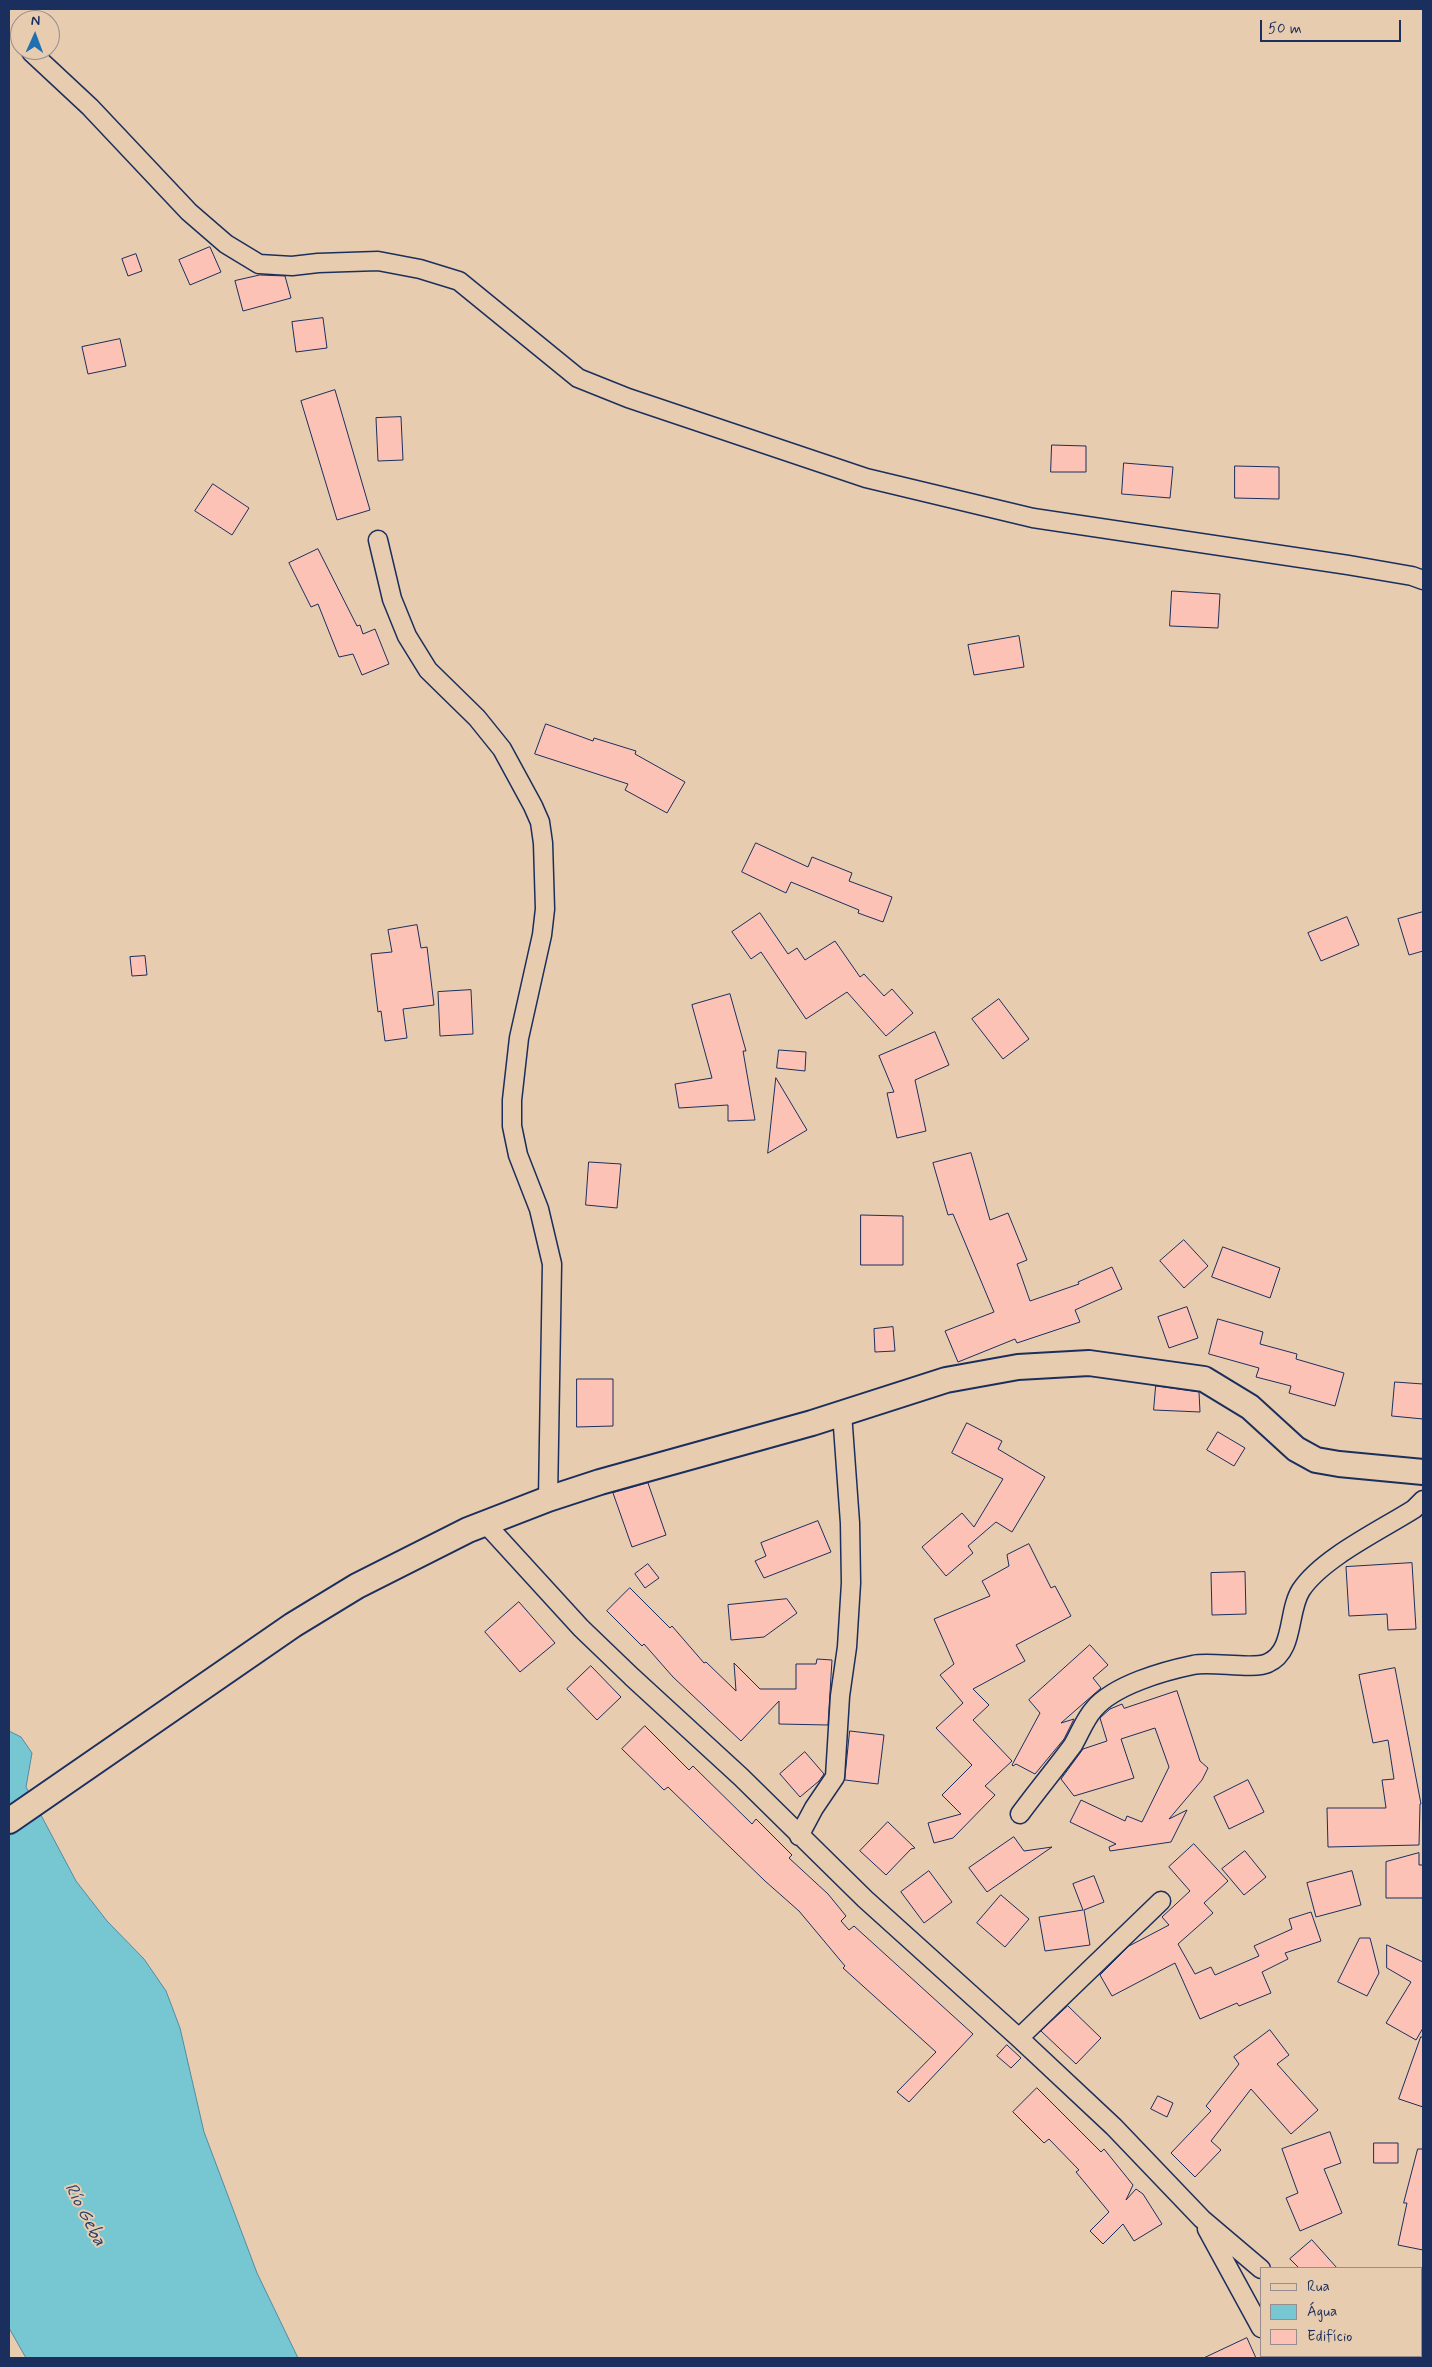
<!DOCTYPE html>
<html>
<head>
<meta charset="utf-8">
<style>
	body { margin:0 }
	#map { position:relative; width:1432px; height:2367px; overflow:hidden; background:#e8ccaf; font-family:Mynerve,sans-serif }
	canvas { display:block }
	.frame { position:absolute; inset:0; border:10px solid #1b2f5e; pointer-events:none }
	.legend { position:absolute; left:1260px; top:2267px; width:162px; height:90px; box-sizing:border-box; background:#e8ccaf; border:1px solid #968d8f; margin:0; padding:6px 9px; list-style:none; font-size:15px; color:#1b2f5e }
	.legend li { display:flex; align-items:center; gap:10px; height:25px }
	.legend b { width:25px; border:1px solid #968d8f }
	.north { position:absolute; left:10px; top:10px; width:50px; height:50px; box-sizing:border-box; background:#e8ccaf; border:1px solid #968d8f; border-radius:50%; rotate:2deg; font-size:14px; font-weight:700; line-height:20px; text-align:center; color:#1b2f5e }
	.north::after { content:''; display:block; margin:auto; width:18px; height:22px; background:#1f6fb2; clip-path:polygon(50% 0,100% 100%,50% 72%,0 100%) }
	.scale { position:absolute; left:1260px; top:20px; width:141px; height:22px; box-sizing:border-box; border:2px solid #1b2f5e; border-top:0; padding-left:6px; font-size:15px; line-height:18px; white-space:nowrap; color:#1b2f5e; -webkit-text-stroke:4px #e8ccaf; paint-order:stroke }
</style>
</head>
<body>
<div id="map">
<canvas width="1432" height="2367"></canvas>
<div class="frame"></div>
<ul class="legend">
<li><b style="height:6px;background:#e8ccaf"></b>Rua</li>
<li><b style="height:14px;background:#77c7d2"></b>Água</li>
<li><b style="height:14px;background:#fdc2b6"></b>Edifício</li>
</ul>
<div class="north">N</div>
<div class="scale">50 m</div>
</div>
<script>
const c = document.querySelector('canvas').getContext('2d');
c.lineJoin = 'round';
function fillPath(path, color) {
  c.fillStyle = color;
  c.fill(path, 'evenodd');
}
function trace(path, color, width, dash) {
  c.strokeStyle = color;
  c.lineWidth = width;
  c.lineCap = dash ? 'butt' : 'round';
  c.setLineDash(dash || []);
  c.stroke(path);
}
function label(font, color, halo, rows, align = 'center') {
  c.font = font + ' Mynerve,sans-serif';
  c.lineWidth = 4;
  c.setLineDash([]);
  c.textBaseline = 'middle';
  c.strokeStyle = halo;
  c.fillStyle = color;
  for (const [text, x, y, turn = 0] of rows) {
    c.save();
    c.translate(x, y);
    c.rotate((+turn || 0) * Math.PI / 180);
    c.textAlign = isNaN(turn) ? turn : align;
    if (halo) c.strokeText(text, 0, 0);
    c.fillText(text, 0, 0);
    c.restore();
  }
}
const water = new Path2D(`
	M 9,1731 L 21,1737 L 32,1753 L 26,1787 L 76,1881 L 107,1921 L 144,1959 L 166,1991 L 180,2028 L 204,2132 L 257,2273 L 298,2358 L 26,2358 L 9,2328 Z`);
fillPath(water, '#77c7d2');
trace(water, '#528aa4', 1);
const building = new Path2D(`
	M 210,247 L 221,272 L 190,285 L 179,260 Z
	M 136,254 L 142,271 L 128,276 L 122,259 Z
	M 260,275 L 285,276 L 291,298 L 243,311 L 235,281 Z
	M 323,318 L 327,348 L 296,352 L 292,322 Z
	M 120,339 L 126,366 L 88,374 L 82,347 Z
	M 335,390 L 370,510 L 337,520 L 301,401 Z
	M 401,417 L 403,460 L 378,461 L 376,418 Z
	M 1052,445 L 1086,446 L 1086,472 L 1051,472 Z
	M 1124,463 L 1173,467 L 1170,498 L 1122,494 Z
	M 1235,466 L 1279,467 L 1279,499 L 1235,498 Z
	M 213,484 L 249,508 L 232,535 L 195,511 Z
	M 318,549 L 357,626 L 360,625 L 363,634 L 375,629 L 389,664 L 362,675 L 353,654 L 339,657 L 318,604 L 311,607 L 289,563 Z
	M 1172,591 L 1220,594 L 1218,628 L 1170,626 Z
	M 1019,636 L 1024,667 L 974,675 L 968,645 Z
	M 546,724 L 593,741 L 594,738 L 636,751 L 635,754 L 685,782 L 667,813 L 625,790 L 628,784 L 535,754 Z
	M 756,843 L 808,867 L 812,857 L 852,873 L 849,881 L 892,897 L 883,922 L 858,913 L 859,910 L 791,882 L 786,893 L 742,872 Z
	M 1423,912 L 1423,951 L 1409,955 L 1398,919 Z
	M 760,913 L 788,954 L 797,948 L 805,960 L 835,941 L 860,977 L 864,974 L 884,996 L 892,989 L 913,1013 L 886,1036 L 847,992 L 806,1019 L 761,952 L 751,959 L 732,932 Z
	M 1347,917 L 1359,945 L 1321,961 L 1308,933 Z
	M 417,925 L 421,948 L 427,947 L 434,1005 L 403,1009 L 407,1038 L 385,1041 L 381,1011 L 378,1012 L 371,954 L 392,952 L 388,930 Z
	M 145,956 L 147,975 L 132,976 L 130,957 Z
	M 471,990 L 473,1034 L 440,1036 L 438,992 Z
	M 730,994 L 746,1051 L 743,1051 L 755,1120 L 728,1121 L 728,1105 L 679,1108 L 675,1084 L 712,1078 L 692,1005 Z
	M 999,999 L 1029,1039 L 1003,1059 L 972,1019 Z
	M 935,1032 L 949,1065 L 915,1080 L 926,1131 L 897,1138 L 887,1093 L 894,1092 L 879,1056 Z
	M 779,1050 L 806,1052 L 805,1071 L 777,1068 Z
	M 776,1078 L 807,1130 L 768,1153 Z
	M 971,1153 L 990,1220 L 1008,1213 L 1027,1260 L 1017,1264 L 1030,1301 L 1079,1284 L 1078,1282 L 1112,1267 L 1122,1289 L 1075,1310 L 1080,1322 L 1017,1343 L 1015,1339 L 958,1362 L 945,1331 L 994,1312 L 953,1214 L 948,1215 L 933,1163 Z
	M 589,1162 L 621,1164 L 617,1208 L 586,1205 Z
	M 861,1215 L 903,1216 L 903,1265 L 861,1265 Z
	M 1184,1240 L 1208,1266 L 1184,1288 L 1160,1261 Z
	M 1223,1247 L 1280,1268 L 1270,1298 L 1212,1277 Z
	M 1187,1307 L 1198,1338 L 1169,1348 L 1158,1317 Z
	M 1218,1319 L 1263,1332 L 1260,1344 L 1297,1354 L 1296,1359 L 1344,1373 L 1335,1406 L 1289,1393 L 1291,1386 L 1256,1377 L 1259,1368 L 1209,1354 Z
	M 893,1327 L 895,1351 L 875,1352 L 874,1329 Z
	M 577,1379 L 613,1379 L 613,1426 L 577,1427 Z
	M 1395,1382 L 1423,1384 L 1423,1419 L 1392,1416 Z
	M 1156,1386 L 1199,1392 L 1200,1412 L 1154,1410 Z
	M 967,1423 L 1002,1441 L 998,1449 L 1045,1477 L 1012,1532 L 996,1522 L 968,1546 L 973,1553 L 946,1576 L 922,1547 L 962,1513 L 974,1527 L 1003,1479 L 952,1453 Z
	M 1218,1432 L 1245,1448 L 1234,1466 L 1207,1450 Z
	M 648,1483 L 666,1535 L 632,1547 L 613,1493 Z
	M 818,1521 L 831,1552 L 764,1578 L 755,1561 L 766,1556 L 761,1543 Z
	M 1029,1544 L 1051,1588 L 1055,1586 L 1071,1616 L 1016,1645 L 1025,1661 L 973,1689 L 989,1705 L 973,1720 L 1012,1761 L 985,1786 L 995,1795 L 953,1838 L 934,1843 L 928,1823 L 961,1814 L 942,1795 L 972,1765 L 936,1728 L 963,1703 L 940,1675 L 954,1664 L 934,1619 L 990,1596 L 982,1581 L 1009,1566 L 1007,1555 Z
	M 1412,1563 L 1416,1629 L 1388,1630 L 1387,1614 L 1349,1616 L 1346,1567 Z
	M 648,1564 L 659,1578 L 645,1588 L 635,1574 Z
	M 1245,1572 L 1246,1614 L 1212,1615 L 1211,1573 Z
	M 630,1588 L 670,1628 L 672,1626 L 704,1663 L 706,1662 L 736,1691 L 734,1663 L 760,1689 L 796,1689 L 796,1664 L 816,1664 L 817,1659 L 832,1660 L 828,1725 L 779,1724 L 779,1701 L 741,1741 L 673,1677 L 644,1644 L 642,1646 L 607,1611 Z
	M 787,1599 L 797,1613 L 764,1637 L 731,1640 L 728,1605 Z
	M 519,1602 L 555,1643 L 520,1672 L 485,1632 Z
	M 1090,1645 L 1108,1665 L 1093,1678 L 1101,1688 L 1061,1723 L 1074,1719 L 1064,1739 L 1035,1774 L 1016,1764 L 1013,1766 L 1012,1765 L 1040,1713 L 1029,1700 Z
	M 591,1666 L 621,1697 L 597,1720 L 567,1689 Z
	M 1395,1668 L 1421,1804 L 1420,1804 L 1419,1845 L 1328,1847 L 1327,1808 L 1386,1808 L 1382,1780 L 1394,1779 L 1388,1740 L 1373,1743 L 1359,1675 Z
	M 1177,1691 L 1200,1761 L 1208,1768 L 1202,1780 L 1169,1819 L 1187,1810 L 1171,1842 L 1110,1851 L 1109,1847 L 1116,1844 L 1070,1822 L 1081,1800 L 1125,1821 L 1127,1816 L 1142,1822 L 1169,1767 L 1155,1728 L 1121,1739 L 1134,1778 L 1074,1796 L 1061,1779 L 1083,1749 L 1107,1741 L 1100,1718 L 1110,1709 L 1122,1704 L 1124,1708 Z
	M 645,1726 L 689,1770 L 693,1766 L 752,1824 L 756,1819 L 792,1855 L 789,1858 L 828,1894 L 846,1916 L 841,1921 L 849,1930 L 854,1926 L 973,2034 L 909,2102 L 897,2092 L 936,2052 L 843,1968 L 845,1966 L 799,1911 L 765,1881 L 668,1787 L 664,1790 L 622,1749 Z
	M 850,1731 L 884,1735 L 878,1784 L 845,1780 Z
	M 805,1752 L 824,1774 L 819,1781 L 800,1797 L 780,1774 Z
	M 1248,1780 L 1264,1812 L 1229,1829 L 1214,1797 Z
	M 888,1822 L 915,1848 L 911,1849 L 886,1875 L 860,1851 Z
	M 1014,1837 L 1024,1851 L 1052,1847 L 987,1892 L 969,1868 Z
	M 1194,1844 L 1228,1881 L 1204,1903 L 1213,1913 L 1178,1944 L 1195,1974 L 1211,1967 L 1215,1975 L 1259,1956 L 1254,1946 L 1292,1929 L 1289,1919 L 1311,1912 L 1321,1941 L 1285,1953 L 1288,1959 L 1262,1972 L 1271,1993 L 1239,2006 L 1237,2003 L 1200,2019 L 1175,1963 L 1112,1996 L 1100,1975 L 1129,1946 L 1169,1925 L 1162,1917 L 1190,1891 L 1169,1867 Z
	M 1245,1851 L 1266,1877 L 1244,1895 L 1222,1869 Z
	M 1419,1853 L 1419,1865 L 1423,1865 L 1423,1898 L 1386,1898 L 1386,1862 Z
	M 929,1871 L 952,1902 L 924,1923 L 901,1892 Z
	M 1352,1871 L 1361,1905 L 1316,1917 L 1307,1883 Z
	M 1094,1876 L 1104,1902 L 1084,1910 L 1090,1945 L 1045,1951 L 1039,1917 L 1083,1910 L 1073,1884 Z
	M 1001,1895 L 1029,1919 L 1005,1947 L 977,1923 Z
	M 1360,1938 L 1370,1938 L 1379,1973 L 1367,1996 L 1338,1982 Z
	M 1387,1945 L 1423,1962 L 1423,2028 L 1416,2040 L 1386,2023 L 1411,1982 L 1387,1968 Z
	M 1068,2006 L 1101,2038 L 1076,2064 L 1041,2031 Z
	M 1270,2030 L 1289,2055 L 1277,2064 L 1318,2110 L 1291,2134 L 1251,2089 L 1211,2141 L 1221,2150 L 1195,2177 L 1171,2153 L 1211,2111 L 1206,2106 L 1239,2064 L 1234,2057 Z
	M 1421,2037 L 1423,2037 L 1423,2107 L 1399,2099 Z
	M 1007,2045 L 1021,2058 L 1011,2068 L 997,2056 Z
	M 1037,2088 L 1101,2152 L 1104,2149 L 1133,2185 L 1126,2200 L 1136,2189 L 1143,2194 L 1162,2224 L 1134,2241 L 1123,2224 L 1103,2244 L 1090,2231 L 1109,2212 L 1076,2172 L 1079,2170 L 1049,2139 L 1044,2143 L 1013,2112 Z
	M 1158,2096 L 1173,2103 L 1167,2117 L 1151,2109 Z
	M 1330,2132 L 1341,2163 L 1324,2169 L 1342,2213 L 1300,2231 L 1286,2198 L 1298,2193 L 1282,2149 Z
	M 1374,2143 L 1398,2143 L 1398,2163 L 1374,2163 Z
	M 1418,2149 L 1423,2149 L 1423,2250 L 1398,2245 L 1407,2203 L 1404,2203 Z
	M 1312,2240 L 1337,2268 L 1299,2268 L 1290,2259 Z
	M 1247,2338 L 1256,2358 L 1204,2358 Z`);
fillPath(building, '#fdc2b6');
trace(building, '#1b2f5e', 1);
const street = new Path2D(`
	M 31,52 L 90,107 L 189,212 L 226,244 L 259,264 L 292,266 L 318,263 L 378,261 L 420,269 L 459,281 L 578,378 L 628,398 L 866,478 L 1033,518 L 1348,565 L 1412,576 L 1423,580
	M 378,540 L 392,599 L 407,636 L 428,670 L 477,718 L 502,749 L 533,806 L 540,822 L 543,843 L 545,909 L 542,935 L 519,1038 L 512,1100 L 512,1126 L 518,1155 L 539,1209 L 552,1264 L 548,1499
	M 485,1523 L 581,1628 L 632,1677 L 741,1777 L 865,1899 L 1019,2038 L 1114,2127 L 1202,2219 L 1261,2269
	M 1020,1814 C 1037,1791 1056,1768 1073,1745 C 1080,1733 1085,1719 1094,1709 C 1114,1685 1164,1671 1193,1665 C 1211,1661 1254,1670 1268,1663 C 1295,1651 1287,1612 1301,1590 C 1322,1558 1381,1530 1414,1509 L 1423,1500
	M 799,1836 L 814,1808 L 835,1777 L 840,1696 L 847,1647 L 851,1583 L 850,1523 L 842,1413
	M 1019,2038 L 1161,1901
	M 1207,2229 L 1261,2328
	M 1277,2356 L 1278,2358
	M 1357,2356 L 1360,2358`);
const secondary = new Path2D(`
	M 9,1821 L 293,1625 L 357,1586 L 468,1530 L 548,1499 L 600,1482 L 812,1423 L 946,1380 L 1018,1367 L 1089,1363 L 1204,1379 L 1250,1407 L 1296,1449 L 1316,1460 L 1339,1464 L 1423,1472`);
trace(street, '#1b2f5e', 21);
trace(secondary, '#1b2f5e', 28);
trace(street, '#e8ccaf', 18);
trace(secondary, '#e8ccaf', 24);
label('italic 18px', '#243e6a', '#e8ccaf', [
	["Río Geba",84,2215,62]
]);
</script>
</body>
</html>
